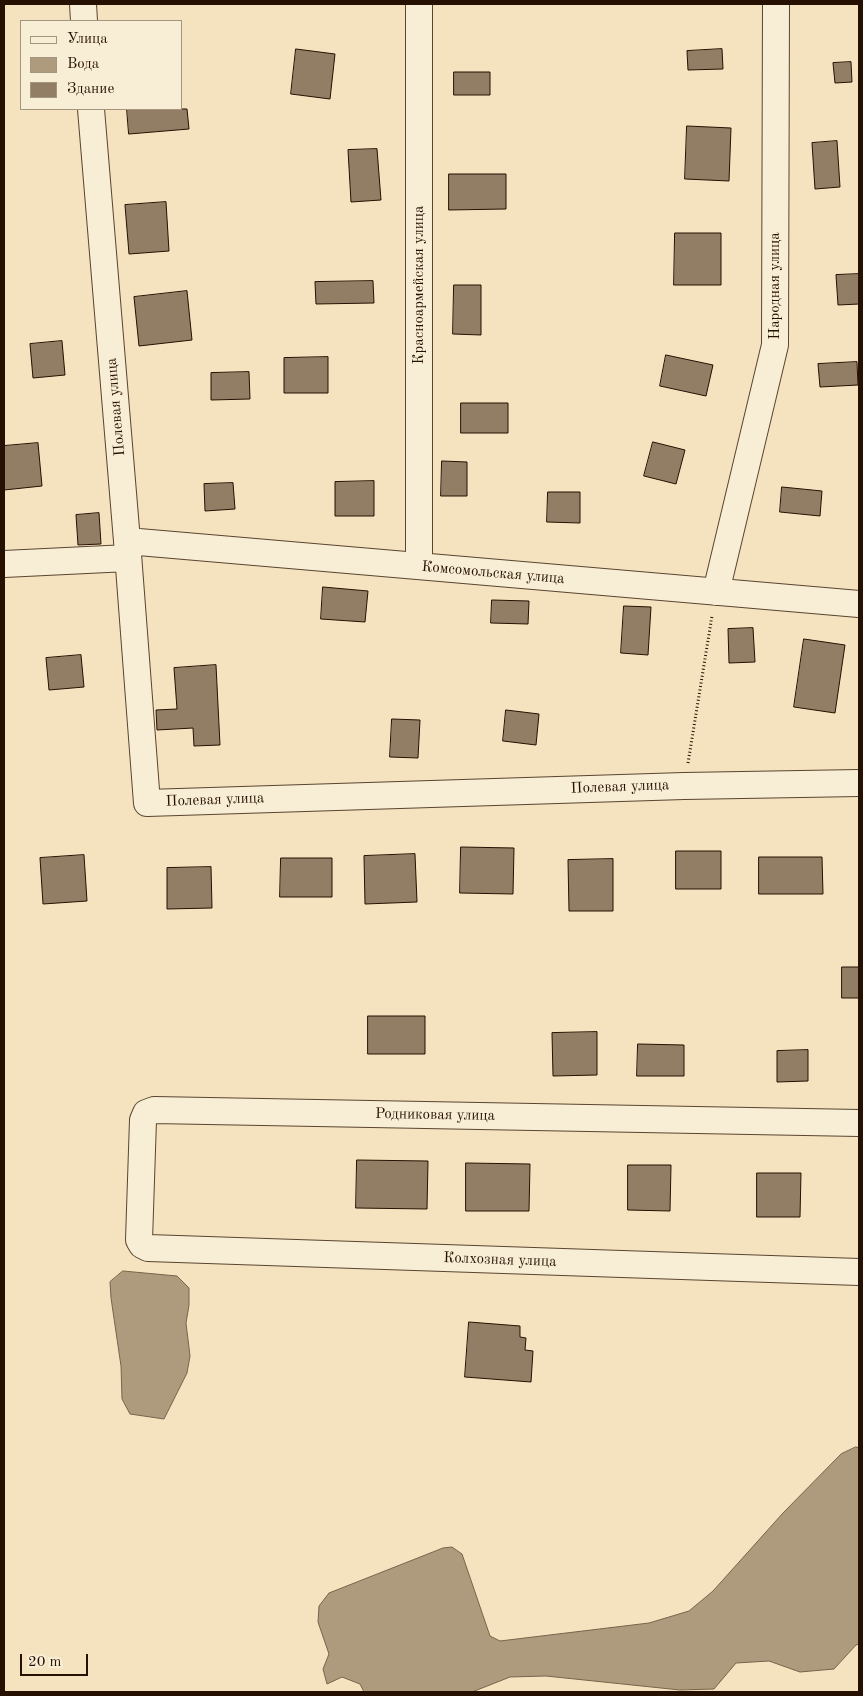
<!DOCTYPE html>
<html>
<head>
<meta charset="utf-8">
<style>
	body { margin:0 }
	#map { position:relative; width:863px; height:1696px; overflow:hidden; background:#f4e3be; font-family:"Old Standard TT",serif }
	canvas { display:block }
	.frame { position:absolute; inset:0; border:5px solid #251002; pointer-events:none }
	.legend { position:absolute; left:20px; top:20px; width:162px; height:90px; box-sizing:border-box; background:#f8edd5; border:1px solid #a49581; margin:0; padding:6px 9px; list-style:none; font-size:15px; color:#251002 }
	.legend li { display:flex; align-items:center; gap:10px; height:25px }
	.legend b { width:25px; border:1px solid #a49581 }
	.scale { position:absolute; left:20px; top:1654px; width:68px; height:22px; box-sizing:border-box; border:2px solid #251002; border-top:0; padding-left:6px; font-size:15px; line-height:18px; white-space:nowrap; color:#251002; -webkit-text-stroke:4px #f8edd5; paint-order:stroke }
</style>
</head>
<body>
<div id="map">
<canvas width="863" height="1696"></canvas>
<div class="frame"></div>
<ul class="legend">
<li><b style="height:6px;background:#f8edd5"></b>Улица</li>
<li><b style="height:14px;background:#ae9b7e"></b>Вода</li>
<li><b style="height:14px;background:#917e64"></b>Здание</li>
</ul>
<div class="scale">20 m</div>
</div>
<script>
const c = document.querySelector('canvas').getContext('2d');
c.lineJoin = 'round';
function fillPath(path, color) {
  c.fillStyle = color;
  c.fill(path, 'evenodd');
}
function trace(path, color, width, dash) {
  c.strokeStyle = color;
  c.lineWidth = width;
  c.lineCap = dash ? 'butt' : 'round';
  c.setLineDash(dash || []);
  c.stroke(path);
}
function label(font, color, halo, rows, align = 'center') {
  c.font = font + ' "Old Standard TT",serif';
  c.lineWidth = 4;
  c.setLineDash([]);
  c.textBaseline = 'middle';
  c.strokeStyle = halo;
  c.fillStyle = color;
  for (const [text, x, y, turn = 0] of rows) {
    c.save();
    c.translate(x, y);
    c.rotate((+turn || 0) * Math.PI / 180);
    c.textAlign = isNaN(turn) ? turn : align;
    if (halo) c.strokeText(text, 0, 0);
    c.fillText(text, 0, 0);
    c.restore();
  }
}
const water = new Path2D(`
	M 123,1271 L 177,1276 L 189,1288 L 189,1305 L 186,1323 L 190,1356 L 187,1373 L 164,1419 L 130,1414 L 122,1399 L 121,1366 L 111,1298 L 110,1282 Z
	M 856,1447 L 859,1448 L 859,1644 L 856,1645 L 834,1669 L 800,1672 L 769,1661 L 736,1663 L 714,1689 L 680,1690 L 546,1676 L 510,1677 L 472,1692 L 364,1692 L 360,1684 L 342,1677 L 327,1684 L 323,1669 L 329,1654 L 318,1622 L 319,1606 L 329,1593 L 443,1548 L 452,1547 L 462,1554 L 490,1636 L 500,1641 L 649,1623 L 689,1611 L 713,1591 L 783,1513 L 841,1454 Z`);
fillPath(water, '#ae9b7e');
trace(water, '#77634c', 1);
const building = new Path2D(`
	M 296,49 L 335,54 L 330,99 L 291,94 Z
	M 722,49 L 723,69 L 688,70 L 687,51 Z
	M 851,62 L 852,82 L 835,83 L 833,63 Z
	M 454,72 L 490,72 L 490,95 L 454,95 Z
	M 127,109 L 187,109 L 189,129 L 129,134 Z
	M 687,126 L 731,128 L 729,181 L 685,179 Z
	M 837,141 L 840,187 L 815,189 L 812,143 Z
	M 377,149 L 381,200 L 351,202 L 348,150 Z
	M 449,174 L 506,174 L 506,209 L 449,210 Z
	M 166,202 L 169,251 L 129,254 L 125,205 Z
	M 675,233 L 721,233 L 721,285 L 674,285 Z
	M 859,274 L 859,304 L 838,305 L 836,275 Z
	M 373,281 L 374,303 L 316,304 L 315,282 Z
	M 454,285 L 481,285 L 481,335 L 453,334 Z
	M 187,291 L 192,340 L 139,346 L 134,297 Z
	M 62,341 L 65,375 L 33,378 L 30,344 Z
	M 666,355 L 713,365 L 706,396 L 660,386 Z
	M 328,357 L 328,393 L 284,393 L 284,358 Z
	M 857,362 L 858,385 L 820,387 L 818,364 Z
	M 249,372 L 250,399 L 211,400 L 211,373 Z
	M 461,403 L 508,403 L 508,433 L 461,433 Z
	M 653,442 L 685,450 L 676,484 L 644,476 Z
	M 38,443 L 42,486 L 4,490 L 4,446 Z
	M 442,461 L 467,462 L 467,496 L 441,496 Z
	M 374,481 L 374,516 L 335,516 L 335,482 Z
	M 233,483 L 235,509 L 205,511 L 204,484 Z
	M 782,487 L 822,491 L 820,516 L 780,512 Z
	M 548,492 L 580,492 L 580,523 L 547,522 Z
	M 99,513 L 101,544 L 78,545 L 76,515 Z
	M 323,587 L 368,591 L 365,622 L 321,619 Z
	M 492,600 L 529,601 L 528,624 L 491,623 Z
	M 624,606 L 651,607 L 648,655 L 621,653 Z
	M 753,628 L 755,662 L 729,663 L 728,629 Z
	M 804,639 L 845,645 L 835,713 L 794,707 Z
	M 81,655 L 84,687 L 49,690 L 46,658 Z
	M 216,665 L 220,745 L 194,746 L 193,728 L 157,730 L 156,710 L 177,709 L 174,668 Z
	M 506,710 L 539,714 L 536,745 L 503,741 Z
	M 392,719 L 420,720 L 418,758 L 390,757 Z
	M 461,847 L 514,848 L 513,894 L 460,893 Z
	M 676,851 L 721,851 L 721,889 L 676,889 Z
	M 415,854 L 417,902 L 365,904 L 364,856 Z
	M 84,855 L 87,901 L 43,904 L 40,858 Z
	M 759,857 L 822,857 L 823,894 L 759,894 Z
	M 281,858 L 332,858 L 332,897 L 280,897 Z
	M 613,859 L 613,911 L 569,911 L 568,860 Z
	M 211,867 L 212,908 L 167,909 L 167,868 Z
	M 842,967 L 859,967 L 859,998 L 842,998 Z
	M 368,1016 L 425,1016 L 425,1054 L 368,1054 Z
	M 597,1032 L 597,1075 L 553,1076 L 552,1033 Z
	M 638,1044 L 684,1045 L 684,1076 L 637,1076 Z
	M 808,1050 L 808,1081 L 777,1082 L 777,1051 Z
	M 357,1160 L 428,1161 L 427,1209 L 356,1208 Z
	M 466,1163 L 530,1164 L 529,1211 L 466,1211 Z
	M 628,1165 L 671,1165 L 670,1211 L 628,1210 Z
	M 757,1173 L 801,1173 L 800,1217 L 757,1217 Z
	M 469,1322 L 520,1326 L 520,1337 L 526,1338 L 525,1350 L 533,1351 L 531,1382 L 465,1377 Z`);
fillPath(building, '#917e64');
trace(building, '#251002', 1);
const street = new Path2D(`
	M 83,4 L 84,21
	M 419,4 L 419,566
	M 91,109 L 127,541 L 147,803 L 684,786 L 859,783
	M 127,541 L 859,604
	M 4,564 L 128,558
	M 716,592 L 775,345 L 776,4
	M 859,1123 L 154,1110 L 146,1113 L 143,1120 L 139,1240 L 142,1245 L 148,1248 L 859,1272`);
trace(street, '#594531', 28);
trace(new Path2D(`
	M 688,763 L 712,616`), '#251002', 3, [1, 2.5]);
trace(street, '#f8edd5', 26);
label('15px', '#251002', '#f8edd5', [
	["Красноармейская улица",419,285,-90],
	["Народная улица",775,286,-90],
	["Полевая улица",116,407,-95],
	["Комсомольская улица",493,573,5],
	["Полевая улица",620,787,-2],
	["Полевая улица",215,800,-2],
	["Родниковая улица",435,1115,1],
	["Колхозная улица",500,1260,2]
]);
</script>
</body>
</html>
